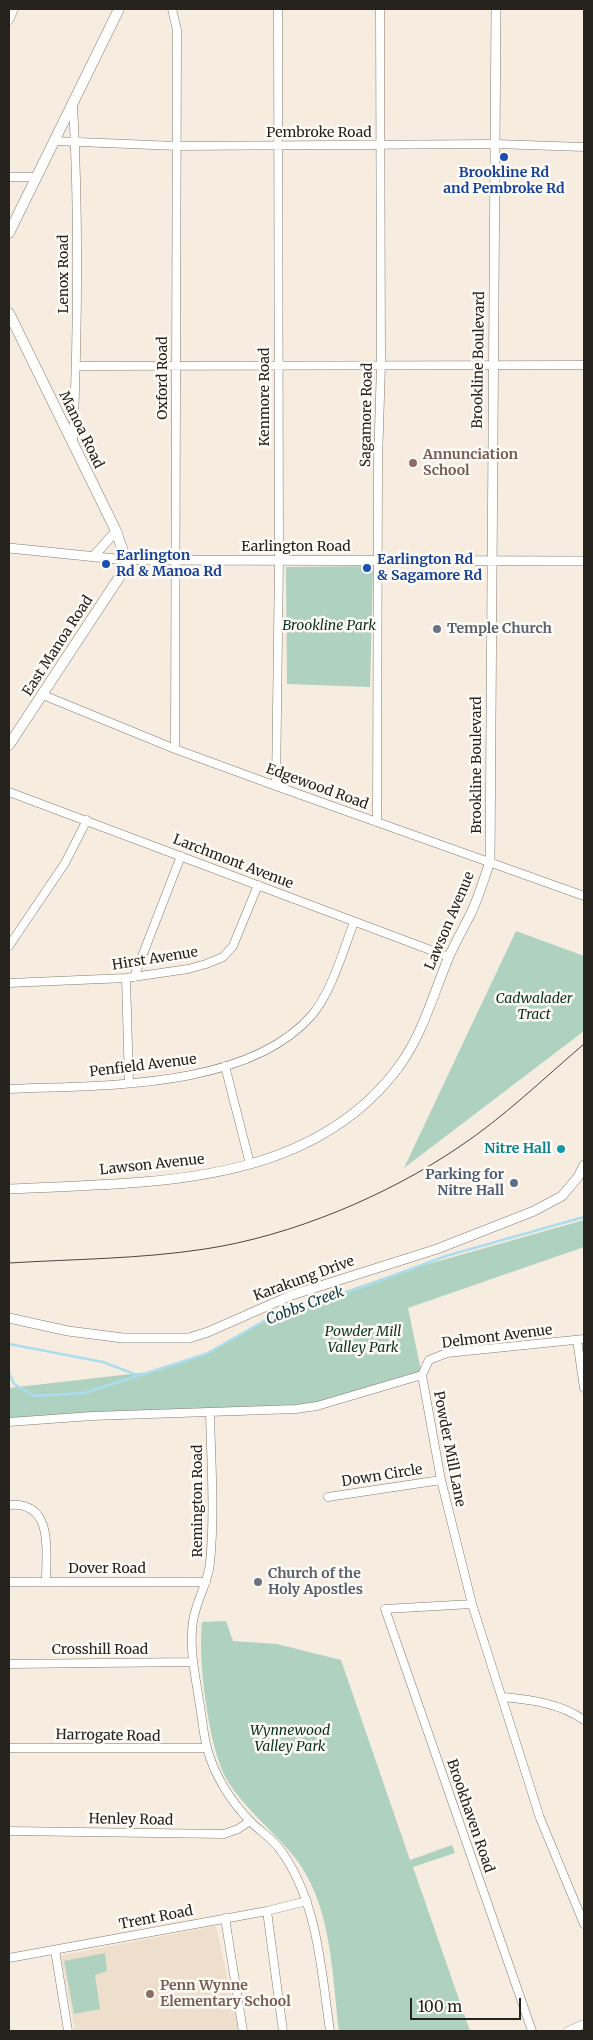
<!DOCTYPE html>
<html>
<head>
<meta charset="utf-8">
<style>
	body { margin:0 }
	#map { position:relative; width:593px; height:2040px; overflow:hidden; background:#f7ece0; font-family:Merriweather,serif }
	canvas { display:block }
	.frame { position:absolute; inset:0; border:10px solid #26221d; pointer-events:none }
	.scale { position:absolute; left:410px; top:1998px; width:111px; height:22px; box-sizing:border-box; border:2px solid #26221d; border-top:0; padding-left:6px; font-size:15px; line-height:18px; white-space:nowrap; color:#26221d; -webkit-text-stroke:4px #fffbf6; paint-order:stroke }
</style>
</head>
<body>
<div id="map">
<canvas width="593" height="2040"></canvas>
<div class="frame"></div>
<div class="scale">100 m</div>
</div>
<script>
const c = document.querySelector('canvas').getContext('2d');
c.lineJoin = 'round';
function fillPath(path, color) {
  c.fillStyle = color;
  c.fill(path, 'evenodd');
}
function trace(path, color, width, dash) {
  c.strokeStyle = color;
  c.lineWidth = width;
  c.lineCap = dash ? 'butt' : 'round';
  c.setLineDash(dash || []);
  c.stroke(path);
}
function label(font, color, halo, rows, align = 'center') {
  c.font = font + ' Merriweather,serif';
  c.lineWidth = 5;
  c.setLineDash([]);
  c.textBaseline = 'middle';
  c.strokeStyle = halo;
  c.fillStyle = color;
  for (const [text, x, y, turn = 0] of rows) {
    c.save();
    c.translate(x, y);
    c.rotate((+turn || 0) * Math.PI / 180);
    c.textAlign = isNaN(turn) ? turn : align;
    if (halo) c.strokeText(text, 0, 0);
    c.fillText(text, 0, 0);
    c.restore();
  }
}
fillPath(new Path2D(`
	M 216,1926 L 239,2031 L 75,2031 L 61,1958 L 63,1955 Z`), '#eedecc');
fillPath(new Path2D(`
	M 373,566 L 370,687 L 287,684 L 286,567 Z
	M 516,931 L 584,956 L 584,1031 L 404,1168 Z
	M 584,1220 L 584,1247 L 408,1308 L 422,1375 L 317,1406 L 9,1422 L 9,1388 L 157,1371 L 206,1354 L 271,1317 L 400,1272 Z
	M 226,1621 L 233,1641 L 277,1644 L 341,1660 L 410,1860 L 452,1845 L 455,1853 L 413,1867 L 470,2031 L 339,2031 C 333,1983 332,1926 310,1882 C 294,1848 263,1827 240,1798 C 231,1787 223,1775 219,1762 C 207,1727 198,1658 202,1622 Z
	M 105,1953 L 107,1971 L 95,1975 L 100,2009 L 74,2014 L 64,1961 Z`), '#afd2c0');
trace(new Path2D(`
	M 9,1344 L 103,1362 L 137,1375
	M 9,1373 L 14,1384 L 34,1396 L 84,1393 L 206,1354 L 271,1317 L 368,1285 L 446,1256 L 584,1217`), '#aaddef', 2.5);
const minor = new Path2D(`
	M 172,9 L 177,30 L 175,749
	M 9,20 L 14,9
	M 73,103 C 79,216 78,330 73,443
	M 54,141 L 177,146 L 496,144 L 584,147
	M 9,177 L 37,177
	M 77,366 L 584,365
	M 43,695 L 175,749 L 276,786 L 584,896
	M 276,786 L 279,561 L 278,9
	M 9,792 L 449,957
	M 377,822 L 378,461 L 381,365 L 380,9
	M 9,946 L 65,863 L 87,820
	M 134,977 L 181,856
	M 126,978 L 129,1083
	M 9,983 L 126,978 L 188,969 L 206,964 L 223,957 L 233,946 L 258,885
	M 225,1066 L 250,1164
	M 9,1089 C 100,1085 247,1090 312,1015 C 332,991 343,951 354,922
	M 577,1340 L 584,1388
	M 422,1375 L 441,1480 L 472,1604 L 540,1818 L 584,1924
	M 422,1375 L 429,1360 L 447,1353 L 584,1339
	M 210,1412 C 211,1462 215,1513 210,1563 C 208,1583 196,1601 193,1621 C 189,1649 195,1673 199,1700 C 202,1716 203,1733 207,1748 C 214,1775 231,1802 251,1822 C 260,1831 271,1838 279,1848 C 318,1900 321,1969 330,2031
	M 9,1422 L 92,1416 L 296,1409 L 317,1406 L 422,1375
	M 328,1497 L 441,1480
	M 9,1505 C 54,1501 46,1551 46,1581
	M 9,1582 L 206,1582
	M 472,1604 L 385,1609 L 532,2031
	M 9,1664 L 192,1662
	M 503,1697 C 531,1700 560,1703 584,1720
	M 9,1748 L 207,1748
	M 9,1831 L 224,1834 L 238,1829 L 250,1821
	M 267,1911 L 283,2031
	M 225,1918 L 243,2031
	M 55,1950 L 68,2031
	M 9,1958 L 267,1911 L 307,1901
	M 568,2031 L 584,2024`);
const tertiary = new Path2D(`
	M 9,548 L 126,560 L 584,561
	M 93,557 L 116,531
	M 9,1189 C 146,1182 310,1189 400,1065 C 423,1033 433,995 448,959 C 455,943 464,927 472,911 C 479,896 484,878 490,862 L 496,9
	M 9,1318 L 68,1331 L 123,1338 L 189,1338 L 208,1332 L 292,1295 L 437,1249 L 534,1211 L 562,1196 L 578,1177 L 584,1165`);
const secondary = new Path2D(`
	M 9,233 L 119,9
	M 9,313 L 116,531 L 126,560 L 122,573 L 9,745`);
trace(minor, '#847b70', 9);
trace(tertiary, '#847b70', 10);
trace(secondary, '#847b70', 11);
trace(minor, '#fff', 8);
trace(tertiary, '#fff', 9);
trace(secondary, '#fff', 10);
trace(new Path2D(`
	M 9,1263 C 74,1259 140,1259 205,1249 C 291,1236 387,1196 459,1147 C 504,1117 543,1079 584,1044`), '#4a453f', 1);
for (const [x, y, r, color] of [
	[504,157,5,"#1a4fb4"],
	[413,463,5,"#8d6e63"],
	[106,564,5,"#1a4fb4"],
	[367,568,5,"#1a4fb4"],
	[437,629,5,"#6b7280"],
	[561,1149,5,"#0f9aa8"],
	[514,1183,5,"#5c6f8a"],
	[258,1582,5,"#6b7280"],
	[150,1994,5,"#8d6e63"]
]) {
  const dot = new Path2D();
  dot.arc(x, y, r, 0, 2 * Math.PI);
  c.fillStyle = color;
  c.fill(dot);
  trace(dot, '#fffbf6', 2);
}
label('14px', '#26221d', '#fffbf6', [
	["Pembroke Road",319,133],
	["Lenox Road",64,274,-90],
	["Brookline Boulevard",479,360,-89],
	["Oxford Road",163,378,-90],
	["Kenmore Road",265,397,-90],
	["Sagamore Road",367,415,-89],
	["Manoa Road",81,430,64],
	["Earlington Road",296,547],
	["East Manoa Road",58,646,-57],
	["Brookline Boulevard",477,765,-90],
	["Edgewood Road",317,787,20],
	["Larchmont Avenue",233,862,21],
	["Lawson Avenue",450,921,-67],
	["Hirst Avenue",155,959,-9],
	["Penfield Avenue",143,1066,-7],
	["Lawson Avenue",152,1165,-6],
	["Karakung Drive",304,1279,-20],
	["Delmont Avenue",497,1337,-7],
	["Powder Mill Lane",449,1449,79],
	["Down Circle",382,1476,-9],
	["Remington Road",198,1501,-90],
	["Dover Road",107,1569],
	["Crosshill Road",100,1650],
	["Harrogate Road",108,1736,1],
	["Brookhaven Road",470,1816,71],
	["Henley Road",131,1820,1],
	["Trent Road",156,1918,-11]
]);
label('bold 14px', '#164399', '#fffbf6', [
	["Brookline Rd",504,173,"center"],
	["and Pembroke Rd",504,189,"center"],
	["Earlington",116,556],
	["Rd & Manoa Rd",116,572],
	["Earlington Rd",377,560],
	["& Sagamore Rd",377,576]
], 'left');
label('bold 14px', '#785e54', '#fffbf6', [
	["Annunciation",423,455],
	["School",423,471],
	["Penn Wynne",160,1986],
	["Elementary School",160,2002]
], 'left');
label('italic 14px', '#083122', '#fffbf6', [
	["Brookline Park",329,626],
	["Cadwalader",534,999],
	["Tract",534,1015],
	["Powder Mill",363,1332],
	["Valley Park",363,1348],
	["Wynnewood",290,1731],
	["Valley Park",290,1747]
]);
label('bold 14px', '#5b616d', '#fffbf6', [
	["Temple Church",447,629],
	["Church of the",268,1574],
	["Holy Apostles",268,1590]
], 'left');
label('bold 14px', '#0d838f', '#fffbf6', [
	["Nitre Hall",551,1149]
], 'right');
label('bold 14px', '#4e5e75', '#fffbf6', [
	["Parking for",504,1175],
	["Nitre Hall",504,1191]
], 'right');
label('italic 15px', '#0b3a47', '#fffbf6', [
	["Cobbs Creek",305,1306,-21]
]);
</script>
</body>
</html>
